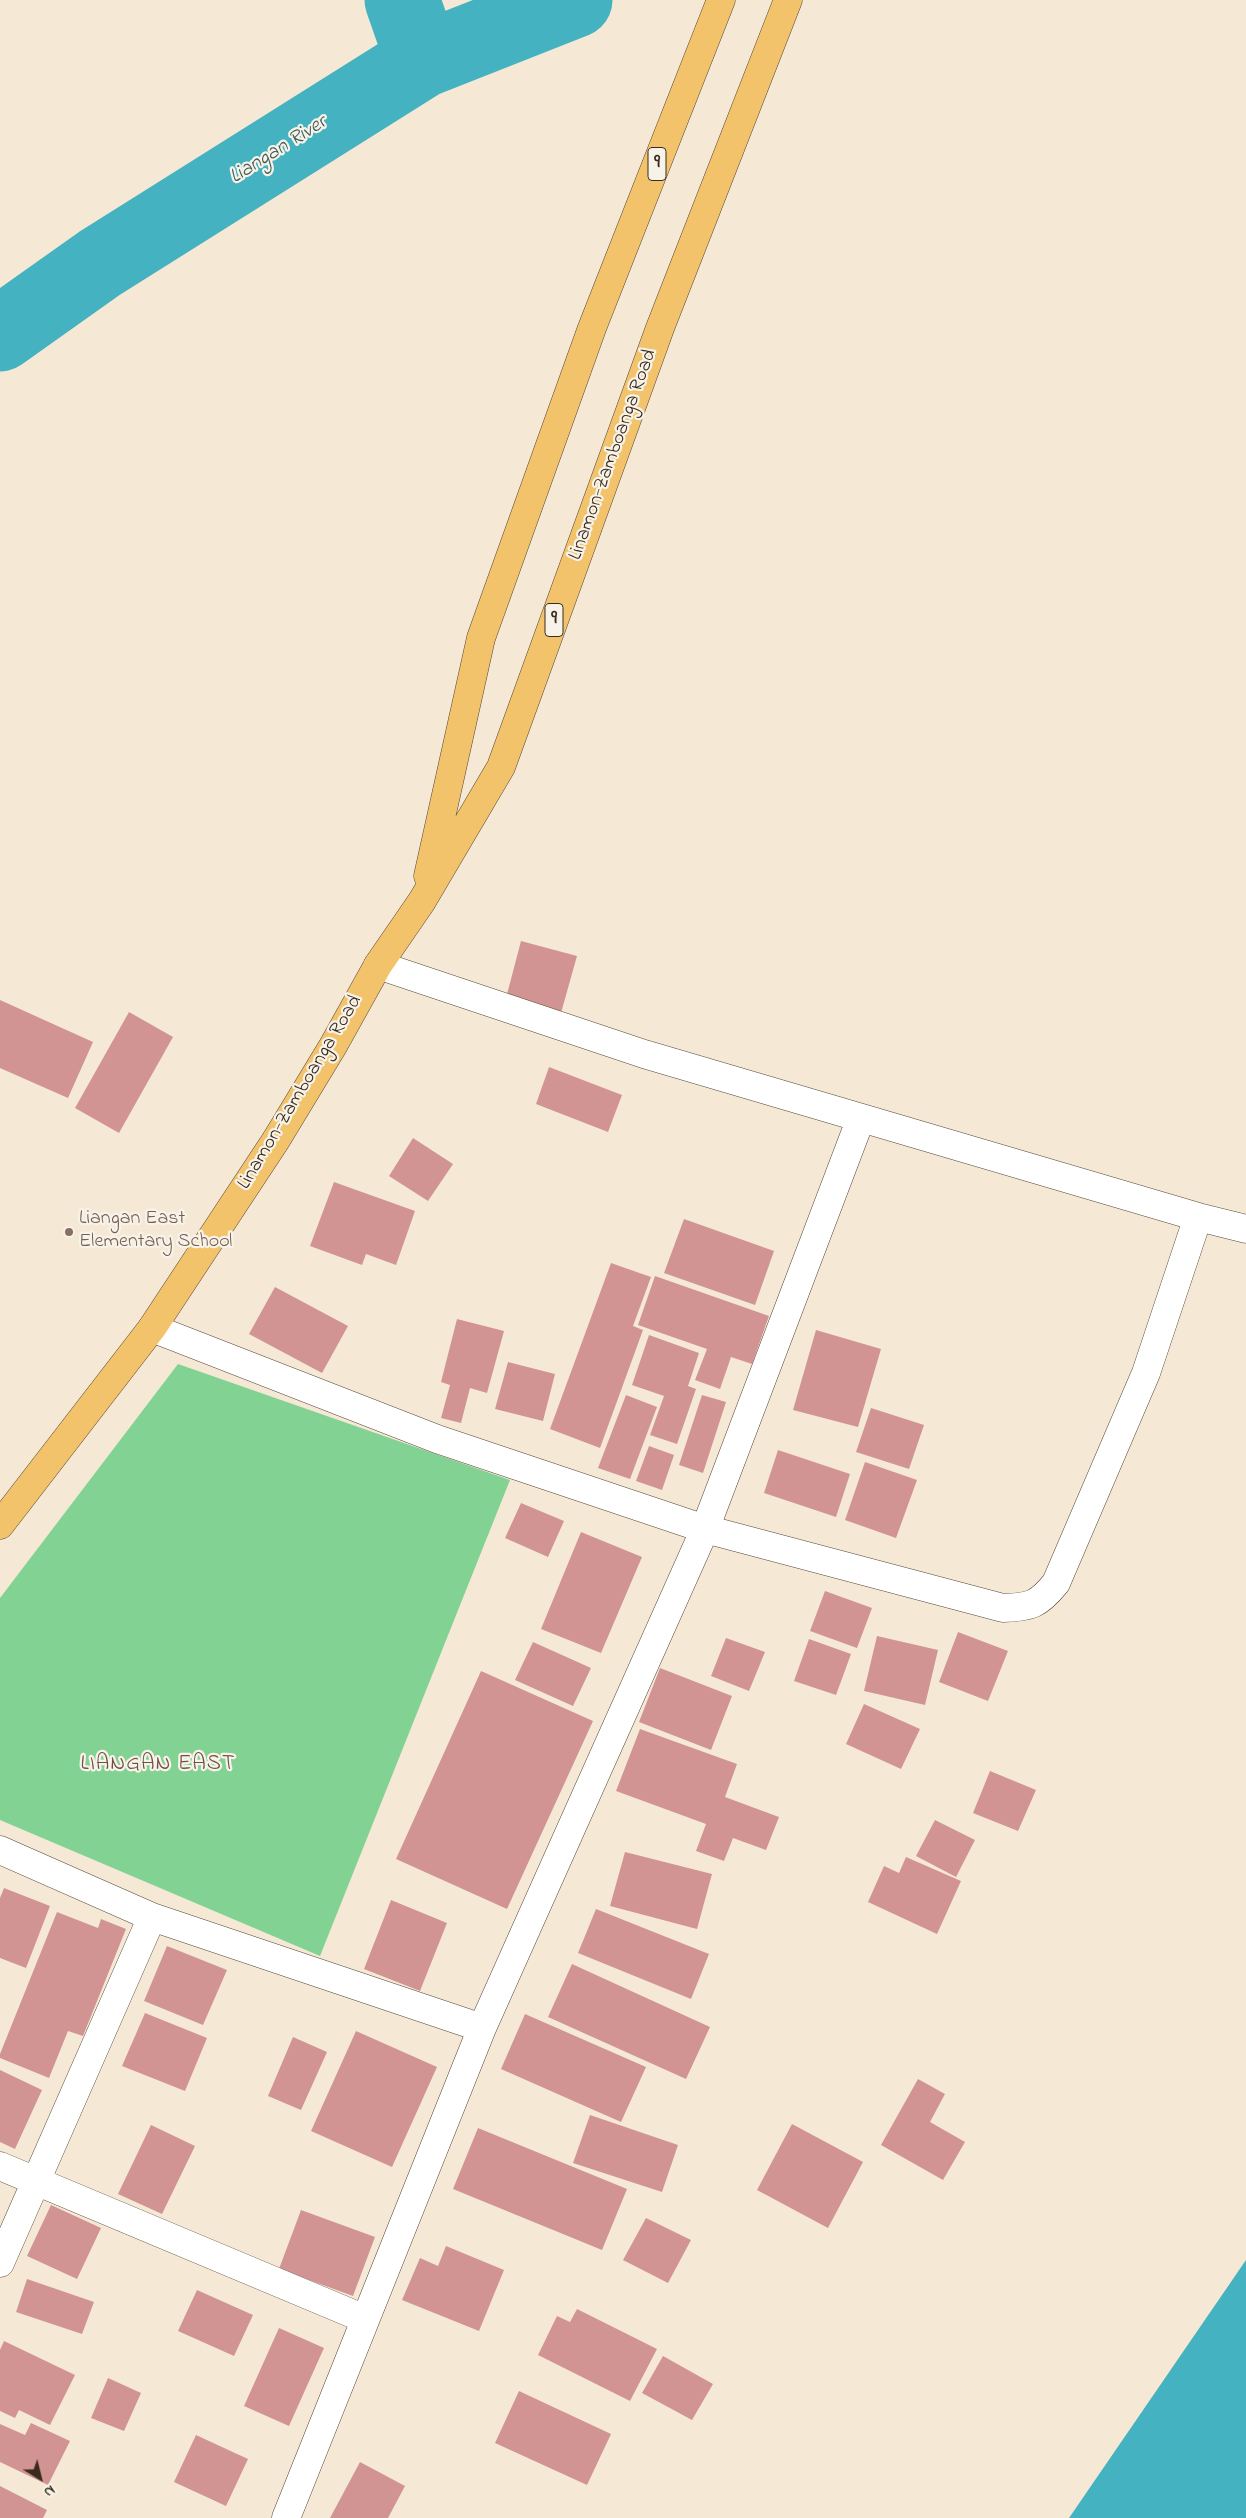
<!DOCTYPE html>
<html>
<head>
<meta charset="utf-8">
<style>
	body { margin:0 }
	#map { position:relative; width:1246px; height:2518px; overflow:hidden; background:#f5e9d6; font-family:"Indie Flower",sans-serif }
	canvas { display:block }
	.north { position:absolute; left:15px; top:2453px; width:50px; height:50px; -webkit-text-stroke:4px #f7f3e8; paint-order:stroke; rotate:144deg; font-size:14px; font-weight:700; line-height:20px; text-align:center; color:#3b2a1e }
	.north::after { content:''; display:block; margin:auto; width:18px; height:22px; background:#3b2a1e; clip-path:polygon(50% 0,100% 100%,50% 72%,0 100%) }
</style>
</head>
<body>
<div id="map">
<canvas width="1246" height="2518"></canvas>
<div class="north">N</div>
</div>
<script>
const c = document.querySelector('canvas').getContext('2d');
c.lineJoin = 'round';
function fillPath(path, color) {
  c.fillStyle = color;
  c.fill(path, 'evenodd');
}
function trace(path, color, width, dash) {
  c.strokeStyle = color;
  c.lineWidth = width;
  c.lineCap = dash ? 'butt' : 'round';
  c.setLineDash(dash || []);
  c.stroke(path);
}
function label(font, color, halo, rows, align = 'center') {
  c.font = font + ' "Indie Flower",sans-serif';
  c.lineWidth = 4.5;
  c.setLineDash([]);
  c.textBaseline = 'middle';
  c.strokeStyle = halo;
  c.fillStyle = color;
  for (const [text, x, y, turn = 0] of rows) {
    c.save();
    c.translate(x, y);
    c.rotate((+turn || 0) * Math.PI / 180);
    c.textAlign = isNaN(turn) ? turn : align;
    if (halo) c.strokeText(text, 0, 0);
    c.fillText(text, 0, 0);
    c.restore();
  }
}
fillPath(new Path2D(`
	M 178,1364 L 510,1480 L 320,1956 L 0,1820 L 0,1598 Z`), '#82d393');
fillPath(new Path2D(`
	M 1246,2260 L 1246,2518 L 1069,2518 Z`), '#44b2c0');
trace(new Path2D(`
	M 402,0 L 423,60
	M 0,334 L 100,263 L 423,60 L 575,0`), '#44b2c0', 75);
fillPath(new Path2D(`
	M 521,941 L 577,956 L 561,1013 L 506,998 Z
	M 0,1000 L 93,1042 L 68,1098 L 0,1068 Z
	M 129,1012 L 173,1037 L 119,1133 L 75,1108 Z
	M 549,1067 L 622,1095 L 608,1132 L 536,1104 Z
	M 413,1138 L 453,1164 L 428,1201 L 389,1176 Z
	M 334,1182 L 415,1211 L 396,1265 L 366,1254 L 362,1265 L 310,1246 Z
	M 684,1219 L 774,1251 L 755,1305 L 664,1273 Z
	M 611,1263 L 651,1277 L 633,1326 L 643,1330 L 600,1448 L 550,1429 Z
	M 655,1276 L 769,1316 L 752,1364 L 731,1357 L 720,1389 L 695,1380 L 707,1349 L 638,1325 Z
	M 275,1287 L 348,1326 L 322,1373 L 249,1334 Z
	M 457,1319 L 504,1331 L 487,1393 L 470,1388 L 461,1423 L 441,1418 L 450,1385 L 441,1382 Z
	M 816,1330 L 881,1349 L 858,1427 L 793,1410 Z
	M 649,1335 L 699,1353 L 688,1386 L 696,1389 L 677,1444 L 650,1435 L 664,1396 L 632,1385 Z
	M 508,1362 L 555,1374 L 543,1421 L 495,1409 Z
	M 626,1395 L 657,1407 L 630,1479 L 598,1468 Z
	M 702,1395 L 726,1402 L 703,1473 L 679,1465 Z
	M 871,1408 L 924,1425 L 909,1469 L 856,1452 Z
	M 649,1446 L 674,1455 L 662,1490 L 636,1481 Z
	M 778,1450 L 850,1474 L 836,1517 L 764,1493 Z
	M 865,1462 L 917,1480 L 896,1538 L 845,1520 Z
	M 521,1503 L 564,1521 L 548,1557 L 505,1538 Z
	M 581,1532 L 642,1557 L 601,1653 L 541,1629 Z
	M 825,1591 L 872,1608 L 857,1648 L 810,1631 Z
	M 958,1632 L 1008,1651 L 988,1701 L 939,1682 Z
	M 877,1636 L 938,1650 L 925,1705 L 864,1691 Z
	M 726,1638 L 765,1652 L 749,1691 L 711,1676 Z
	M 809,1639 L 851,1654 L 836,1695 L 794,1681 Z
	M 533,1642 L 591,1668 L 573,1706 L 515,1680 Z
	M 660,1668 L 732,1696 L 711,1750 L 639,1722 Z
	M 481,1671 L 593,1721 L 507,1909 L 396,1859 Z
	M 864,1704 L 920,1729 L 901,1769 L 846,1744 Z
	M 640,1729 L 737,1764 L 725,1797 L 779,1817 L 766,1850 L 733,1838 L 724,1861 L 696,1851 L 706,1824 L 616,1791 Z
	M 990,1771 L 1036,1790 L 1018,1831 L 973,1813 Z
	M 935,1820 L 975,1840 L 956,1877 L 916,1856 Z
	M 625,1852 L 712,1874 L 697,1929 L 610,1906 Z
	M 906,1857 L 961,1881 L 937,1934 L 868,1902 L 884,1866 L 899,1873 Z
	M 4,1888 L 50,1906 L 26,1968 L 0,1958 L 0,1898 Z
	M 391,1900 L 447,1923 L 420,1991 L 364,1969 Z
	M 596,1909 L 709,1954 L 691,1999 L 578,1953 Z
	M 57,1912 L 98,1928 L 101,1919 L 126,1929 L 83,2036 L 68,2031 L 49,2078 L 0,2058 L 0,2054 Z
	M 167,1946 L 227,1970 L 203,2025 L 144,2001 Z
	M 572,1964 L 710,2027 L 686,2079 L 548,2017 Z
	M 145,2013 L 207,2038 L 185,2091 L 122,2066 Z
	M 525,2014 L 646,2067 L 621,2122 L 501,2069 Z
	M 356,2031 L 437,2067 L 392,2167 L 311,2131 Z
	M 293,2037 L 327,2052 L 301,2110 L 268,2096 Z
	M 0,2070 L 42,2090 L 15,2149 L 0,2142 Z
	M 918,2079 L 945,2094 L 930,2122 L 965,2142 L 943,2180 L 881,2145 Z
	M 590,2115 L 678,2145 L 662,2192 L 573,2163 Z
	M 792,2124 L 863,2162 L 828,2228 L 757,2190 Z
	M 151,2125 L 195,2146 L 162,2214 L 118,2194 Z
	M 478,2128 L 627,2189 L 602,2250 L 453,2189 Z
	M 51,2205 L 101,2228 L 77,2279 L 27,2256 Z
	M 301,2210 L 375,2237 L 353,2296 L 279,2269 Z
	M 646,2218 L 691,2240 L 668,2283 L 623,2260 Z
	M 446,2246 L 504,2270 L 479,2331 L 402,2300 L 420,2258 L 438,2266 Z
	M 27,2279 L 94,2302 L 82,2334 L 16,2312 Z
	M 197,2290 L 253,2315 L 234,2356 L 178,2331 Z
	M 577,2309 L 657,2349 L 630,2401 L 538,2355 L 557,2316 L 570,2322 Z
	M 279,2328 L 324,2348 L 289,2426 L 244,2406 Z
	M 4,2341 L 75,2375 L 50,2425 L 19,2410 L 15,2418 L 0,2411 L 0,2350 Z
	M 663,2356 L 713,2384 L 692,2420 L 642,2393 Z
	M 108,2378 L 141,2393 L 124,2431 L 91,2418 Z
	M 519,2391 L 611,2434 L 587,2485 L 495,2443 Z
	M 31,2423 L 70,2441 L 48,2485 L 0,2462 L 0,2424 L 25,2435 Z
	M 196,2435 L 248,2459 L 226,2506 L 174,2482 Z
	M 360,2462 L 405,2486 L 388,2518 L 330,2518 Z
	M 0,2486 L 47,2510 L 43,2518 L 0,2518 Z`), '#d29493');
const minor = new Path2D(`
	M 378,965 L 644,1054 L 1198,1217 L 1246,1229
	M 152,1328 L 437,1439 L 705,1529 L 1003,1608 C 1031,1607 1038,1605 1056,1583 L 1146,1373 L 1198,1217
	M 0,1850 L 152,1917 L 482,2028
	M 0,2166 L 365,2319
	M 0,2263 L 152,1917
	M 286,2518 L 482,2028 L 705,1529 L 861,1118`);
const highway = new Path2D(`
	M 428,876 L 481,638 L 592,328 L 721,0
	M 0,1525 L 152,1328 L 276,1140 L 333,1046 L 378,965 L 422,901 L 501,767 L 660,328 L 788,0`);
trace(minor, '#57473a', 29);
trace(highway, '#57473a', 29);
trace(minor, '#fff', 28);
trace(highway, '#f2c36a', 28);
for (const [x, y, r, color] of [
	[69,1232,5,"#8d6e63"]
]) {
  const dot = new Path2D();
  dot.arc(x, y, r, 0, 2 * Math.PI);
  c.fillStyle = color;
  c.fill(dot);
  trace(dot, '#f7f3e8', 2);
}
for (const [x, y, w] of [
	[657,164,18],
	[554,620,18]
]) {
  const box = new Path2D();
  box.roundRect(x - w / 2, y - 16.5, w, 33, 4);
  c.fillStyle = '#f7f3e8';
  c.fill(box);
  trace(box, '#3b2a1e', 1);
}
label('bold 19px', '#3b2a1e', null, [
	["9",657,164],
	["9",554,620]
]);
label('20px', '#3b2a1e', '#f7f3e8', [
	["Linamon-Zamboanga Road",614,455,-70],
	["Linamon-Zamboanga Road",301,1093,-59]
]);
label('20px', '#785e54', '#f7f3e8', [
	["Liangan East",79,1220],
	["Elementary School",79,1243]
], 'left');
label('italic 21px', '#3e5a57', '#f7f3e8', [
	["Liangan River",279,151,-32]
]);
c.letterSpacing = '1px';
label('22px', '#704f47', '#f7f3e8', [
	["LIANGAN EAST",158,1765]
]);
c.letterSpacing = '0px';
</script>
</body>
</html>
